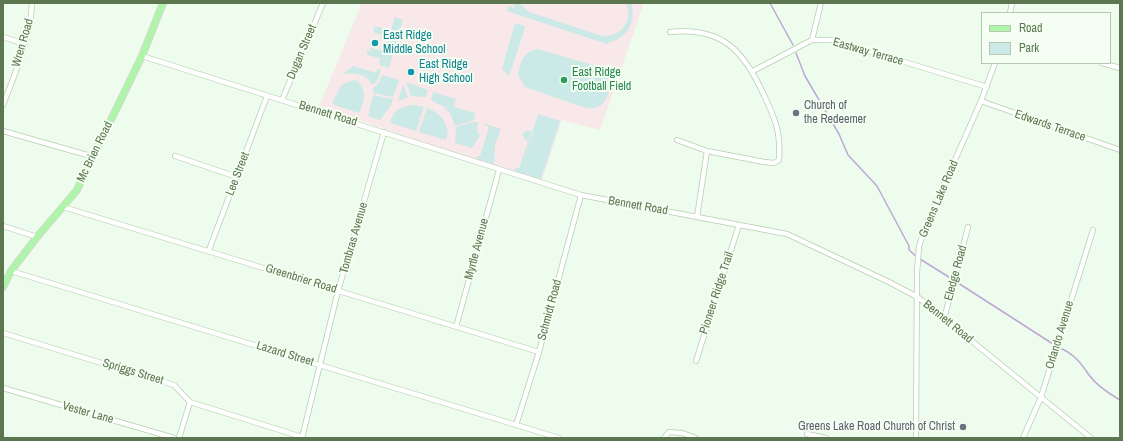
<!DOCTYPE html>
<html>
<head>
<meta charset="utf-8">
<style>
	body { margin:0 }
	#map { position:relative; width:1123px; height:441px; overflow:hidden; background:#edfcec; font-family:"Archivo Narrow",sans-serif }
	canvas { display:block }
	.frame { position:absolute; inset:0; border:4px solid #5c764f; pointer-events:none }
	.legend { position:absolute; left:981px; top:12px; width:130px; height:52px; box-sizing:border-box; background:#f4fef3; border:1px solid #b7c8b1; margin:0; padding:5px 7px; list-style:none; font-size:12px; color:#5c764f }
	.legend li { display:flex; align-items:center; gap:8px; height:20px }
	.legend b { width:20px; border:1px solid #b7c8b1 }
</style>
</head>
<body>
<div id="map">
<canvas width="1123" height="441"></canvas>
<div class="frame"></div>
<ul class="legend">
<li><b style="height:5px;background:#aef5a9"></b>Road</li>
<li><b style="height:11px;background:#cae9e7"></b>Park</li>
</ul>
</div>
<script>
const c = document.querySelector('canvas').getContext('2d');
c.lineJoin = 'round';
function fillPath(path, color) {
  c.fillStyle = color;
  c.fill(path, 'evenodd');
}
function trace(path, color, width, dash) {
  c.strokeStyle = color;
  c.lineWidth = width;
  c.lineCap = dash ? 'butt' : 'round';
  c.setLineDash(dash || []);
  c.stroke(path);
}
function label(font, color, halo, rows, align = 'center') {
  c.font = font + ' "Archivo Narrow",sans-serif';
  c.lineWidth = 4;
  c.setLineDash([]);
  c.textBaseline = 'middle';
  c.strokeStyle = halo;
  c.fillStyle = color;
  for (const [text, x, y, turn = 0] of rows) {
    c.save();
    c.translate(x, y);
    c.rotate((+turn || 0) * Math.PI / 180);
    c.textAlign = isNaN(turn) ? turn : align;
    if (halo) c.strokeText(text, 0, 0);
    c.fillText(text, 0, 0);
    c.restore();
  }
}
fillPath(new Path2D(`
	M 362,3 L 644,3 L 600,130 L 562,120 L 542,180 L 477,161 L 319,106 Z`), '#f9e8e9');
fillPath(new Path2D(`
	M 513,3 L 519,3 L 529,12 L 602,36 C 621,37 634,21 626,3 L 631,3 C 635,16 632,31 619,38 C 616,41 611,41 607,44 L 507,11 L 508,6 L 515,8 Z
	M 395,17 L 403,20 L 389,68 L 379,65 L 380,58 L 367,55 L 367,50 L 370,51 L 371,48 L 387,52 L 391,38 L 373,32 L 375,26 L 391,30 Z
	M 515,23 L 524,26 L 525,28 L 509,76 L 502,69 Z
	M 538,49 L 599,67 C 618,79 609,113 586,108 L 525,87 L 518,75 C 520,62 524,51 538,49 Z
	M 353,66 L 376,73 L 377,69 L 381,70 L 377,81 L 372,85 C 367,73 354,73 343,74 Z
	M 382,75 L 399,80 L 393,97 L 373,93 L 373,88 L 379,83 Z
	M 354,80 C 368,85 365,103 359,113 L 332,104 L 341,85 Z
	M 406,82 L 428,90 L 426,97 L 411,96 Z
	M 403,85 L 408,97 L 398,101 Z
	M 433,92 L 456,99 L 455,104 L 444,107 L 431,100 Z
	M 373,95 L 393,99 L 391,105 L 380,120 L 368,116 Z
	M 454,104 L 454,107 L 475,113 L 474,120 L 455,126 L 450,113 L 444,108 Z
	M 414,105 L 424,107 L 420,118 L 417,118 L 420,120 L 416,131 L 391,123 C 390,111 405,105 414,105 Z
	M 427,108 C 440,112 452,126 446,140 L 419,132 L 422,121 L 426,120 L 423,119 Z
	M 538,114 L 560,121 L 541,179 L 515,171 L 515,168 L 519,168 L 528,142 L 524,139 L 523,134 L 525,131 L 532,131 L 523,164 Z
	M 472,122 L 478,122 L 477,131 L 480,136 L 472,148 L 455,143 L 456,127 Z
	M 482,123 L 501,129 L 495,144 L 494,164 L 477,159 L 477,156 L 480,156 L 489,127 Z`), '#cae9e7');
trace(new Path2D(`
	M 770,3 L 793,45
	M 796,53 L 805,76 L 839,134 L 848,155 L 877,186 L 909,246 L 909,250 L 917,257
	M 920,259 L 952,279
	M 955,281 L 1053,344
	M 1060,348 C 1074,354 1081,363 1089,375 C 1097,386 1108,393 1120,400`), '#bda8d6', 1.5);
const minor = new Path2D(`
	M 1010,13 L 1012,3
	M 670,32 C 722,27 743,50 763,93 C 775,118 781,132 779,160 L 774,163 L 764,162 L 707,151 L 677,140
	M 3,37 L 25,44
	M 812,40 L 821,3
	M 142,56 L 581,195 L 787,234 L 889,282 L 919,298 L 1091,438
	M 1102,63 L 1120,68
	M 753,71 L 812,40 L 832,40 L 987,87
	M 282,100 L 323,3
	M 981,101 L 1120,150
	M 3,105 C 15,73 31,38 32,3
	M 3,131 L 94,157
	M 175,156 L 237,177
	M 63,207 L 539,352
	M 697,217 L 707,151
	M 3,226 L 37,237
	M 209,250 L 267,96
	M 11,271 L 559,438
	M 944,319 L 968,227
	M 456,327 L 499,170
	M 3,333 L 174,385 L 190,402 L 302,437
	M 696,361 L 739,225
	M 3,388 L 174,438
	M 516,425 L 539,352 L 581,195
	M 807,434 L 826,438
	M 179,438 L 190,402
	M 302,438 L 338,291 L 384,132
	M 664,438 L 669,432 L 682,433 L 696,438
	M 916,438 L 917,272 L 919,247 L 924,230 L 981,101 L 995,63
	M 1023,438 L 1041,397 L 1093,230`);
const major = new Path2D(`
	M 3,287 L 11,271 L 37,237 L 77,190 L 142,56 L 163,3`);
trace(minor, '#b8ceb1', 6);
trace(major, '#d1d9ce', 8);
trace(minor, '#fff', 4.5);
trace(major, '#aef5a9', 6);
for (const [x, y, r, color] of [
	[375,43,4,"#0f9aa8"],
	[411,72,4,"#0f9aa8"],
	[564,80,4,"#2e9e5b"],
	[796,113,4,"#6b7280"],
	[963,427,4,"#6b7280"]
]) {
  const dot = new Path2D();
  dot.arc(x, y, r, 0, 2 * Math.PI);
  c.fillStyle = color;
  c.fill(dot);
  trace(dot, '#f4fef3', 1.5);
}
label('12px', '#0d838f', '#f4fef3', [
	["East Ridge",383,36],
	["Middle School",383,50],
	["East Ridge",419,65],
	["High School",419,79]
], 'left');
label('12px', '#5c764f', '#f4fef3', [
	["Wren Road",23,43,-74],
	["Dugan Street",302,52,-67],
	["Eastway Terrace",868,52,16],
	["Bennett Road",328,114,17],
	["Edwards Terrace",1050,126,19],
	["Mc Brien Road",95,152,-64],
	["Lee Street",238,174,-69],
	["Greens Lake Road",939,199,-67],
	["Bennett Road",638,206,10],
	["Tombras Avenue",354,238,-74],
	["Myrtle Avenue",477,249,-75],
	["Eledge Road",956,273,-75],
	["Greenbrier Road",301,279,17],
	["Pioneer Ridge Trail",717,293,-72],
	["Schmidt Road",550,310,-75],
	["Bennett Road",948,322,39],
	["Orlando Avenue",1060,335,-73],
	["Lazard Street",285,354,17],
	["Spriggs Street",133,372,17],
	["Vester Lane",88,413,16]
]);
label('12px', '#27864d', '#f4fef3', [
	["East Ridge",572,73],
	["Football Field",572,87]
], 'left');
label('12px', '#5b616d', '#f4fef3', [
	["Church of",804,106],
	["the Redeemer",804,120],
	["Greens Lake Road Church of Christ",955,427,"right"]
], 'left');
</script>
</body>
</html>
